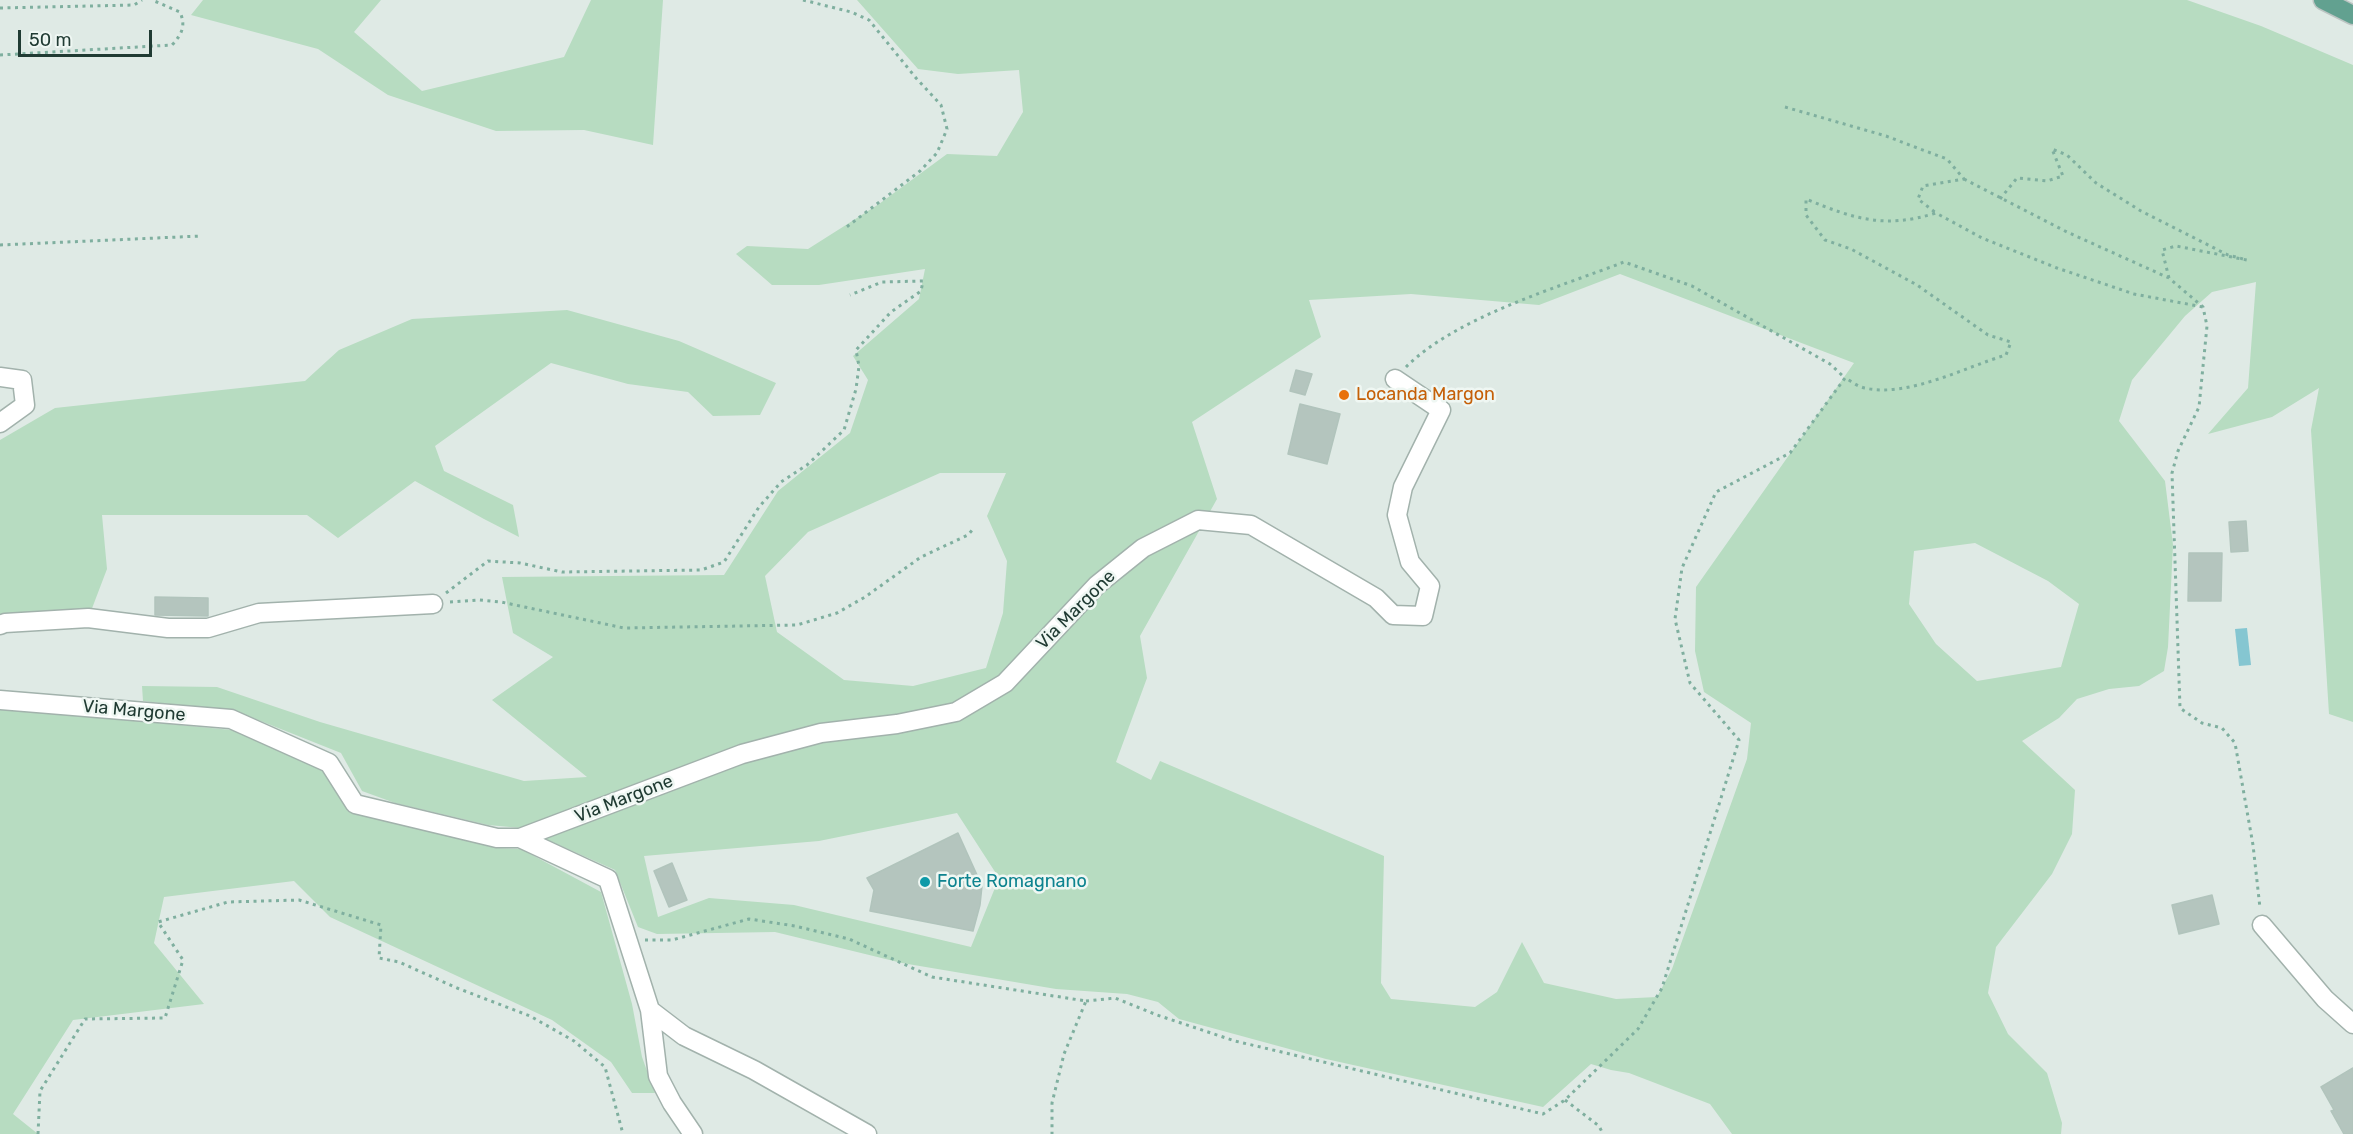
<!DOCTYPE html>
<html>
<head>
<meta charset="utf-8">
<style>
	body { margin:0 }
	#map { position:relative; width:2353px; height:1134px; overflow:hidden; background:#dfeae5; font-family:Rubik,sans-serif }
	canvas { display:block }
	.scale { position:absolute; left:18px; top:30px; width:134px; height:27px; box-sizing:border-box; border:3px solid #203b33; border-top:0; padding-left:8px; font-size:18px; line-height:21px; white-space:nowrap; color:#203b33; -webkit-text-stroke:4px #eff7f3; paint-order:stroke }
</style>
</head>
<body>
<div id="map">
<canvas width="2353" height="1134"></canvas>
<div class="scale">50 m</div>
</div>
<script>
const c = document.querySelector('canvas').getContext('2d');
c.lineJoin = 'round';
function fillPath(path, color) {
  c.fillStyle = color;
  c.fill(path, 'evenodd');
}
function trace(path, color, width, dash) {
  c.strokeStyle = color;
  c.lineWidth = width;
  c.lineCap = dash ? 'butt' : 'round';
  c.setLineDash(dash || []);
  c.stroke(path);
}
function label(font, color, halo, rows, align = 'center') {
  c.font = font + ' Rubik,sans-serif';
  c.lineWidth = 5;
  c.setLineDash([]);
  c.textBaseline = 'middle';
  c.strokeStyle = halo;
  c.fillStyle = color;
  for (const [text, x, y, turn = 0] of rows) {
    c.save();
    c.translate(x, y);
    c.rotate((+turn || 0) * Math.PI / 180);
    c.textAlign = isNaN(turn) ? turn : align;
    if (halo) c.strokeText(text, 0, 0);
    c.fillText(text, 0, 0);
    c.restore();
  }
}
fillPath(new Path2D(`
	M 203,0 L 381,0 L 354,32 L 422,91 L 564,57 L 591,0 L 663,0 L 653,145 L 584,130 L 496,131 L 388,95 L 318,49 L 191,15 Z
	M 857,0 L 2187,0 L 2261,26 L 2353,65 L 2353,722 L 2329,714 L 2311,430 L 2319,388 L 2272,417 L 2208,434 L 2248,388 L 2256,282 L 2212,292 L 2185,316 L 2132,380 L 2119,421 L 2165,481 L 2173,545 L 2168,647 L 2164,671 L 2139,686 L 2109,689 L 2077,699 L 2059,718 L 2022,741 L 2075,790 L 2072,834 L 2052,874 L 1996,947 L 1988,993 L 2008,1034 L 2047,1073 L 2062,1123 L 2061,1134 L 1732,1134 L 1710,1104 L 1629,1073 L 1611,1070 L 1591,1064 L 1543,1107 L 1326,1059 L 1179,1019 L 1158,1002 L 1127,994 L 1056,989 L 902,963 L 775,932 L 657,934 L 638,927 L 615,870 L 521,828 L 488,825 L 395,803 L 362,791 L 341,753 L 238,712 L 143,701 L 142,686 L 217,687 L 320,722 L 524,781 L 587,777 L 492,700 L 553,657 L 513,633 L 502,577 L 724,575 L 778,491 L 850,433 L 868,380 L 853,356 L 919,299 L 925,269 L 819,285 L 772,285 L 736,254 L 747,246 L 808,249 L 879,204 L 947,154 L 997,156 L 1023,112 L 1019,70 L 958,74 L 918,69 ZM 1620,274 L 1854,363 L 1696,587 L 1695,651 L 1704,692 L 1751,723 L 1747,759 L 1672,969 L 1657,997 L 1616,999 L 1544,983 L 1522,942 L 1497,992 L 1475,1007 L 1391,999 L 1381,983 L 1384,856 L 1160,761 L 1151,780 L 1116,762 L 1147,678 L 1140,636 L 1217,499 L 1192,422 L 1321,337 L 1309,300 L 1411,294 L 1539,305 ZM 940,473 L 1006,473 L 987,516 L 1007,561 L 1003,613 L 986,668 L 913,686 L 844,680 L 777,632 L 765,576 L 808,532 ZM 1975,543 L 2048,581 L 2079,604 L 2061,667 L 1977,681 L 1936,644 L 1909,604 L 1914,551 ZM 957,813 L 999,878 L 971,947 L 794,905 L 709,898 L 658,917 L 644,856 L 819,841 Z
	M 567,310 L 679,341 L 776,383 L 760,415 L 713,416 L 688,392 L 628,384 L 551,363 L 435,446 L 444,471 L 513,505 L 519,537 L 484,519 L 415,481 L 338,538 L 307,515 L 102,515 L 107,569 L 91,611 L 4,614 L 0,616 L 0,440 L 55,408 L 305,381 L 339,350 L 412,319 Z
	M 0,708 L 232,730 L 324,770 L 349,812 L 496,848 L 521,849 L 601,892 L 632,1004 L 642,1057 L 655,1093 L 632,1093 L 611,1062 L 552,1020 L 330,917 L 294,881 L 164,897 L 154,943 L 204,1004 L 73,1020 L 13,1114 L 38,1134 L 0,1134 Z`), '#b7dcc1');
fillPath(new Path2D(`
	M 2247,628 L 2251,665 L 2239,666 L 2235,629 Z`), '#85c6d1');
const building = new Path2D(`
	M 1296,370 L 1312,374 L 1305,395 L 1290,391 Z
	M 1300,404 L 1340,414 L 1327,464 L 1288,454 Z
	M 2246,521 L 2248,551 L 2231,552 L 2229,522 Z
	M 2189,553 L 2222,553 L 2221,601 L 2188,601 Z
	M 155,597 L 208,598 L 208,616 L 155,615 Z
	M 958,833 L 982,886 L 980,905 L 973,931 L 870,911 L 874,890 L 867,878 Z
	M 672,863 L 687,900 L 669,907 L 654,871 Z
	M 2212,895 L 2219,924 L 2179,934 L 2172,905 Z
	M 2353,1068 L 2353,1134 L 2344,1134 L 2331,1111 L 2334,1110 L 2321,1087 Z`);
fillPath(building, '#b4c5be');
trace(building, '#b1c4bc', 1.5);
const minor = new Path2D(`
	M 0,377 L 22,380 L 25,405 L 0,423
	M 0,625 L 5,623 L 88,618 L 168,628 L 208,628 L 259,613 L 433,604
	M 0,700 L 231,719 L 329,763 L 355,804 L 497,838 L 520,838 L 608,879 L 650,1010 L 658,1076 L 672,1103 L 693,1134
	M 520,838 L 742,754 L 821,733 L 897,724 L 956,712 L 1005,683 L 1097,585 L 1143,548 L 1198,520 L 1251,525 L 1376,598 L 1393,615 L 1423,616 L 1430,586 L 1410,562 L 1397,515 L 1403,487 L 1441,410 L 1395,379
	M 2262,925 L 2325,999 L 2353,1024
	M 650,1010 L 684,1036 L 754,1070 L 867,1134`);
const major = new Path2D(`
	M 2323,0 L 2353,15`);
trace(minor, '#a2b2ac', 21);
trace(major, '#bcc4c2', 21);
trace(new Path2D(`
	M 803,0 L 851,12 L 869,20 L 916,78 L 941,105 L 947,129 L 937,153 L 920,171 L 844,229
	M 0,8 L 134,5 L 142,0
	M 0,55 L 172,45 C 182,34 186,26 180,12 L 152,0
	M 1785,107 L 1886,136 L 1920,149 L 1947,159 L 1964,179 L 1923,186 L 1918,199 L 1936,213
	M 1964,179 L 2067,232 L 2169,278 L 2203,307 L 2207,326 L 2199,407 L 2178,451 L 2172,473 L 2180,708 L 2202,723 L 2222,728 L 2235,743 L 2253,845 L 2260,908
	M 2000,199 L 2017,178 L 2047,181 L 2063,176 L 2052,149 L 2067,155 L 2096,183 L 2141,211 L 2228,255 L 2247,260 L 2176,246 L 2162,250 L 2169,278
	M 0,245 L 201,236
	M 1406,367 C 1456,317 1557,288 1624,262 L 1692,286 L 1830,364 L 1845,378
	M 446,593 L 488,561 L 520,563 L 562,572 L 701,570 L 724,562 L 759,507 L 781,482 L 807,465 L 844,430 L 856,389 L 859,366 L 856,350 L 891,312 L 921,291 L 923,281 L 882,282 L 850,295
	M 450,602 L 479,600 L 501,602 L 624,628 L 797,625 L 837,613 L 865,597 L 921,557 L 968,535 L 974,528
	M 645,940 L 672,940 L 749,919 L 795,926 L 849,939 L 932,977 L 1086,1001 L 1064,1054 L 1052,1103 L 1052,1134
	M 1086,1001 L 1115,998 L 1157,1015 L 1235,1041 L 1543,1114 L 1565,1100 L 1638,1029 L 1662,988 L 1739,740 L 1690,683 L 1675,619 L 1682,568 L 1716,492 L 1790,453 L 1845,378 C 1851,381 1858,387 1865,388 C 1908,398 1965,367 2006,355 L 2011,342 L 1988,335 L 1917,285 L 1851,249 L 1825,240 L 1806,215 L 1806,199 C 1854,219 1885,229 1936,213 L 1982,238 L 2057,268 L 2134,294 L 2203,307
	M 1565,1100 L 1599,1126 L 1603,1134
	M 38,1134 L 40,1091 L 85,1019 L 165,1018 L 183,960 L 158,922 L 228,902 L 299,900 L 381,925 L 379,958 L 399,962 L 457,988 L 530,1016 L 574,1041 L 605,1067 L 623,1134`), '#7faf9f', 3, [3, 4.5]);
trace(minor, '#fff', 18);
trace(major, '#62a190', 18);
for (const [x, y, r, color] of [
	[1344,395,6,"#e8710a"],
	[925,882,6,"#0f9aa8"]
]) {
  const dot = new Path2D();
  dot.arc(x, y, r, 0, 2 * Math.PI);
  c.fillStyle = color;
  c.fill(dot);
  trace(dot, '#eff7f3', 2);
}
label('18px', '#c56008', '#eff7f3', [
	["Locanda Margon",1356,395]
], 'left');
label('18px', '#203b33', '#eff7f3', [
	["Via Margone",1076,610,-45],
	["Via Margone",134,711,5],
	["Via Margone",624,799,-21]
]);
label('18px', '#0d838f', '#eff7f3', [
	["Forte Romagnano",937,882]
], 'left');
</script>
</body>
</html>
